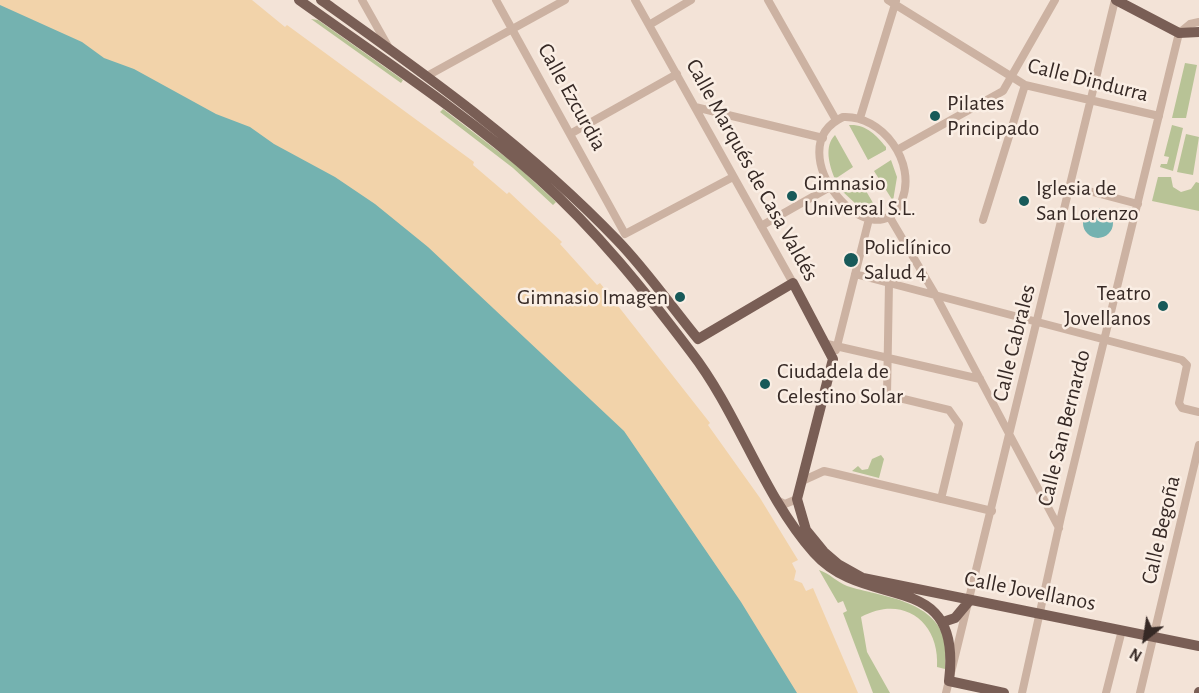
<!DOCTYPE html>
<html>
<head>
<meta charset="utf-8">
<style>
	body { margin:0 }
	#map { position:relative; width:1199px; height:693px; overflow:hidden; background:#f3e3d7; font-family:"Alegreya Sans",sans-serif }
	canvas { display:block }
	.north { position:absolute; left:1115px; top:609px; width:60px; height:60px; -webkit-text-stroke:4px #faeee4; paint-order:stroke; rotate:210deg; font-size:16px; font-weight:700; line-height:24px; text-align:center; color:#362925 }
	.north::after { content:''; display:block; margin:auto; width:21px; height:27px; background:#362925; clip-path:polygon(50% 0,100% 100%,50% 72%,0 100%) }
</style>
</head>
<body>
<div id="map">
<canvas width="1199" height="693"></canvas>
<div class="north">N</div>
</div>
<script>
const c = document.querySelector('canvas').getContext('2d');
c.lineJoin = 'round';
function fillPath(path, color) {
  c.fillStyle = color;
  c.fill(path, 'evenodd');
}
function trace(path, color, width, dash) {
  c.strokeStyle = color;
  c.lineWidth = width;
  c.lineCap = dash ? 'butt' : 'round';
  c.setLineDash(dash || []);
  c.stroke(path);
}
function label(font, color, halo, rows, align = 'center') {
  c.font = font + ' "Alegreya Sans",sans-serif';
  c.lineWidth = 5;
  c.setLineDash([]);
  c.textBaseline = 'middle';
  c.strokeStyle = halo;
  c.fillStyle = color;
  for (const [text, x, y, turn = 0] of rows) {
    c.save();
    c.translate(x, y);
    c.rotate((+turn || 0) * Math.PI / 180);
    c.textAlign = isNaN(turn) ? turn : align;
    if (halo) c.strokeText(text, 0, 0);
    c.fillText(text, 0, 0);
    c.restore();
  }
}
fillPath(new Path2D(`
	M 311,19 L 318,20 L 403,80 L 401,83 Z
	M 1185,63 L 1197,65 L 1186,118 L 1172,118 Z
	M 443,109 L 516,165 L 556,202 L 553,205 L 513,168 L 440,112 Z
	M 849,125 C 866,124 876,135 886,147 L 886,150 L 868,160 Z
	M 1172,125 L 1183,128 L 1173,171 L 1160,167 L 1161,164 L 1167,164 L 1169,157 L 1164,156 Z
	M 1186,134 L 1199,137 L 1193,175 L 1177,172 Z
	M 835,135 L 853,167 L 835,179 C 829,165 824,146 835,135 Z
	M 891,160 L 897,177 L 893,201 L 874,171 Z
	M 1158,177 L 1171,177 L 1173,187 L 1181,192 L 1191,189 L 1196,182 L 1199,183 L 1199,211 L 1152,201 Z
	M 859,179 L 876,208 L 875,211 L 858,206 L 841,190 Z
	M 881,455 L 884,459 L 879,478 L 852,471 L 858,466 L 862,470 L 868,469 L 872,459 Z
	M 819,570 C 829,573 837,582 847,586 C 881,597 934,599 945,641 C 947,649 945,660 945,669 L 937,667 C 940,621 902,594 861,617 L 867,652 L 890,693 L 873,693 L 843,613 L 847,611 L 843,601 L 838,603 Z`), '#b8c396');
fillPath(new Path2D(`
	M 0,0 L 252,0 L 285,27 L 287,25 L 474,162 L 473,165 L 507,194 L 509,192 L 562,242 L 560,244 L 597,285 L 600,283 L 710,423 L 708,425 L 760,498 L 798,560 L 792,563 L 796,571 L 794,580 L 802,583 L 806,591 L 813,588 L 858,693 L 752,693 L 0,46 Z`), '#f2d3aa');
fillPath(new Path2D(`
	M 0,5 L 82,42 L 104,58 L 134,69 L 216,114 L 250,127 L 274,144 L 335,177 L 375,204 L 428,247 L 624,431 L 741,602 L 797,693 L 0,693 Z
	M1083 223a15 15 0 1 1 30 0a15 15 0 1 1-30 0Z`), '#74b2b0');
trace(new Path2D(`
	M 362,0 L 389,48
	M 496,0 L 625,234
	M 635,0 L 793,283
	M 768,0 L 836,120
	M 888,0 L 1025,85 L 1159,116
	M 649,25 L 691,0
	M 427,76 L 565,0
	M 695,107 L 823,138
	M 843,117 C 882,115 917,162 902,200 C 875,266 774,149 843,117 Z
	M 860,118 L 896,1
	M 570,134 L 677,74
	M 897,150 L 1003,91 L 1055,0
	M 1070,186 L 1138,204
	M 889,216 L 935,294 L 1059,528
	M 983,220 L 1025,85
	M 761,226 L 830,187
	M 625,234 L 733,177
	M 855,274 L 1182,360 L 1187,365 L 1179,403 L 1182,408 L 1199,412
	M 889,283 L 887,395 L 949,410 L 959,424 L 941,499
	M 827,344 L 980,379
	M 836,350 L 869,219
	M 802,481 L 824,471 L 833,473 L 992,511
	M 777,500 L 785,504 L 797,499
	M 946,693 L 1115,0
	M 1022,693 L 1061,517 L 1179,33 L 1190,24 L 1199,22
	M 1106,693 L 1122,630
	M 1140,693 L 1199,445`), '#ccb2a2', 8);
trace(new Path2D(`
	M 299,0 C 380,58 465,113 539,179 C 596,230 645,291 691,352 C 739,414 762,494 814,553 C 867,613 963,566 949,681 L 1004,693
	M 321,0 C 426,75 527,146 617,240 C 646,270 671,306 698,339 L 793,283 L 833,359 L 797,499 L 806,530 L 824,552 L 838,564 L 863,578 L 1199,646
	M 1116,0 L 1179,33 L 1199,32
	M 943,622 L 955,618 L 970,600
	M 1199,693 L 1199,692`), '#795e55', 10);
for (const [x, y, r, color] of [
	[935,116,6,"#185a59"],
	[792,196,6,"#185a59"],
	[1024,201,6,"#185a59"],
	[851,260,8,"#185a59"],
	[680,297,6,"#185a59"],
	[1163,306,6,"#185a59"],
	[765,384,6,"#185a59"]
]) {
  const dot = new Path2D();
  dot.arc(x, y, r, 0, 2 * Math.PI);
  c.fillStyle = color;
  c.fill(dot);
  trace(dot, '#faeee4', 2);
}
label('22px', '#362925', '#faeee4', [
	["Calle Dindurra",1088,80,14],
	["Calle Ezcurdia",572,97,61],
	["Calle Marqués de Casa Valdés",752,170,61],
	["Calle Cabrales",1014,343,-76],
	["Calle San Bernardo",1064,428,-76],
	["Calle Begoña",1161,530,-77],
	["Calle Jovellanos",1030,591,11]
]);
label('22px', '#362925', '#faeee4', [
	["Pilates",947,103],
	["Principado",947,128],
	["Gimnasio",804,183],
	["Universal S.L.",804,208],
	["Iglesia de",1036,188],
	["San Lorenzo",1036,213],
	["Policlínico",864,247],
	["Salud 4",864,272],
	["Teatro",1151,293,"right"],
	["Jovellanos",1151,318,"right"],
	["Gimnasio Imagen",668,297,"right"],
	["Ciudadela de",777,371],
	["Celestino Solar",777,396]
], 'left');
</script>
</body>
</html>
